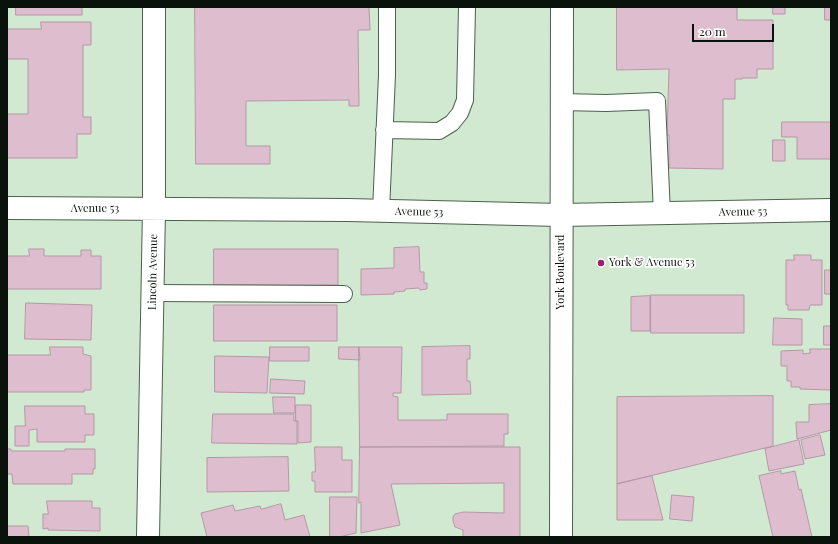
<!DOCTYPE html>
<html>
<head>
<meta charset="utf-8">
<style>
	body { margin:0 }
	#map { position:relative; width:838px; height:544px; overflow:hidden; background:#d1e9d1; font-family:"Playfair Display",serif }
	canvas { display:block }
	.frame { position:absolute; inset:0; border:8px solid #0a130b; pointer-events:none }
	.scale { position:absolute; left:692px; top:24px; width:82px; height:18px; box-sizing:border-box; border:2px solid #0a130b; border-top:0; padding-left:5px; font-size:12px; line-height:14px; white-space:nowrap; color:#0a130b; -webkit-text-stroke:3px #fff; paint-order:stroke }
</style>
</head>
<body>
<div id="map">
<canvas width="838" height="544"></canvas>
<div class="frame"></div>
<div class="scale">20 m</div>
</div>
<script>
const c = document.querySelector('canvas').getContext('2d');
c.lineJoin = 'round';
function fillPath(path, color) {
  c.fillStyle = color;
  c.fill(path, 'evenodd');
}
function trace(path, color, width, dash) {
  c.strokeStyle = color;
  c.lineWidth = width;
  c.lineCap = dash ? 'butt' : 'round';
  c.setLineDash(dash || []);
  c.stroke(path);
}
function label(font, color, halo, rows, align = 'center') {
  c.font = font + ' "Playfair Display",serif';
  c.lineWidth = 3.5;
  c.setLineDash([]);
  c.textBaseline = 'middle';
  c.strokeStyle = halo;
  c.fillStyle = color;
  for (const [text, x, y, turn = 0] of rows) {
    c.save();
    c.translate(x, y);
    c.rotate((+turn || 0) * Math.PI / 180);
    c.textAlign = isNaN(turn) ? turn : align;
    if (halo) c.strokeText(text, 0, 0);
    c.fillText(text, 0, 0);
    c.restore();
  }
}
const building = new Path2D(`
	M 16,7 L 82,7 L 82,15 L 16,15 Z
	M 195,7 L 369,7 L 370,30 L 358,30 L 359,106 L 349,106 L 349,100 L 246,101 L 246,146 L 270,146 L 270,164 L 196,164 Z
	M 617,7 L 737,7 L 737,20 L 773,20 L 773,69 L 757,69 L 757,78 L 742,78 L 742,79 L 735,79 L 735,99 L 723,99 L 723,169 L 669,168 L 669,135 L 667,135 L 669,69 L 617,70 Z
	M 773,7 L 785,7 L 785,14 L 773,14 Z
	M 825,7 L 831,7 L 831,20 L 825,20 Z
	M 41,22 L 91,22 L 91,45 L 83,45 L 83,117 L 91,117 L 91,134 L 77,134 L 77,158 L 7,158 L 7,114 L 28,114 L 28,59 L 7,59 L 7,29 L 41,29 Z
	M 782,122 L 831,122 L 831,159 L 797,159 L 797,137 L 782,137 Z
	M 773,140 L 785,140 L 785,161 L 773,161 Z
	M 419,247 L 420,272 L 424,272 L 424,283 L 427,283 L 427,289 L 420,290 L 419,288 L 405,289 L 405,291 L 394,292 L 394,294 L 361,295 L 361,269 L 394,268 L 394,248 Z
	M 29,249 L 44,249 L 44,256 L 81,256 L 81,250 L 91,250 L 91,256 L 101,256 L 101,289 L 7,289 L 7,256 L 29,256 Z
	M 214,249 L 338,249 L 338,285 L 214,285 Z
	M 794,255 L 811,255 L 811,260 L 822,260 L 822,305 L 810,305 L 809,310 L 788,310 L 788,305 L 786,305 L 786,260 L 794,260 Z
	M 825,270 L 831,270 L 831,294 L 825,294 Z
	M 651,295 L 744,295 L 744,333 L 651,333 Z
	M 650,296 L 650,331 L 631,331 L 631,297 Z
	M 26,303 L 92,305 L 91,340 L 25,339 Z
	M 214,305 L 337,305 L 337,341 L 214,341 Z
	M 774,318 L 802,319 L 802,345 L 773,345 Z
	M 824,326 L 831,326 L 831,345 L 824,345 Z
	M 470,346 L 470,359 L 467,359 L 467,381 L 470,381 L 471,394 L 422,395 L 422,347 Z
	M 50,347 L 83,347 L 83,354 L 91,356 L 91,390 L 84,390 L 84,392 L 7,392 L 7,355 L 50,355 Z
	M 270,347 L 309,347 L 309,361 L 270,361 Z
	M 339,347 L 359,347 L 360,360 L 339,359 Z
	M 359,347 L 402,347 L 401,393 L 393,393 L 393,396 L 398,397 L 398,420 L 447,420 L 447,414 L 508,414 L 508,434 L 504,434 L 504,446 L 360,447 Z
	M 810,349 L 831,349 L 831,390 L 800,389 L 800,387 L 791,387 L 791,381 L 787,381 L 787,366 L 781,366 L 781,351 L 803,350 L 803,354 L 810,353 Z
	M 215,356 L 269,357 L 267,393 L 215,392 Z
	M 271,379 L 305,381 L 304,394 L 270,393 Z
	M 773,396 L 773,446 L 617,484 L 617,397 Z
	M 273,397 L 295,397 L 295,413 L 274,413 Z
	M 831,404 L 831,430 L 797,439 L 796,422 L 809,422 L 809,405 Z
	M 296,405 L 311,405 L 311,442 L 298,443 L 298,421 L 296,421 Z
	M 25,406 L 85,406 L 85,414 L 94,414 L 94,435 L 85,435 L 85,442 L 37,442 L 37,429 L 29,430 L 29,446 L 15,446 L 15,426 L 25,426 Z
	M 213,414 L 294,414 L 294,421 L 297,421 L 297,444 L 212,443 Z
	M 820,435 L 825,455 L 805,459 L 801,440 Z
	M 799,440 L 804,464 L 769,471 L 765,449 Z
	M 315,447 L 342,447 L 342,460 L 352,460 L 352,492 L 315,492 L 315,481 L 312,481 L 312,472 L 315,472 Z
	M 360,447 L 520,447 L 520,537 L 463,537 L 463,530 L 455,527 L 453,521 L 453,517 L 455,514 L 463,512 L 504,513 L 504,483 L 391,484 L 400,525 L 361,533 L 361,502 L 359,503 Z
	M 7,449 L 11,449 L 11,451 L 65,451 L 65,449 L 95,449 L 95,469 L 93,469 L 93,474 L 72,474 L 72,484 L 13,484 L 12,474 L 7,474 Z
	M 288,457 L 289,491 L 207,492 L 207,458 Z
	M 781,471 L 781,474 L 795,471 L 799,490 L 801,489 L 812,537 L 773,537 L 759,476 Z
	M 652,476 L 663,520 L 617,520 L 617,484 Z
	M 672,495 L 694,497 L 692,521 L 670,519 Z
	M 330,497 L 357,497 L 356,533 L 339,537 L 330,537 Z
	M 47,501 L 92,501 L 92,508 L 100,508 L 100,531 L 48,530 L 48,528 L 43,529 L 43,514 L 48,514 Z
	M 281,504 L 285,520 L 304,515 L 310,537 L 207,537 L 201,513 L 233,505 L 235,511 L 260,506 L 261,509 Z
	M 7,526 L 28,526 L 29,537 L 7,537 Z`);
fillPath(building, '#debece');
trace(building, '#b597a6', 1);
const service = new Path2D(`
	M 561,102 L 606,103 L 657,101 L 662,214
	M 384,130 L 439,131 L 452,123 L 460,113 L 465,100 L 467,7
	M 381,211 L 387,75 L 387,7
	M 153,293 L 344,294`);
const minor = new Path2D(`
	M 7,208 L 348,210 L 561,215 L 831,210
	M 148,537 L 154,209 L 154,7`);
const secondary = new Path2D(`
	M 561,537 L 562,7`);
trace(service, '#4c614c', 18);
trace(minor, '#4c614c', 24);
trace(secondary, '#4c614c', 24);
trace(service, '#fff', 16);
trace(minor, '#fff', 22);
trace(secondary, '#fff', 22);
for (const [x, y, r, color] of [
	[601,263,4,"#9e1e72"]
]) {
  const dot = new Path2D();
  dot.arc(x, y, r, 0, 2 * Math.PI);
  c.fillStyle = color;
  c.fill(dot);
  trace(dot, '#fff', 1.5);
}
label('11px', '#0a130b', '#fff', [
	["Avenue 53",95,209],
	["Avenue 53",419,212,1],
	["Avenue 53",743,212,-1],
	["Lincoln Avenue",153,272,-89],
	["York Boulevard",561,272,-90]
]);
label('11px', '#0a130b', '#fff', [
	["York & Avenue 53",609,263]
], 'left');
</script>
</body>
</html>
